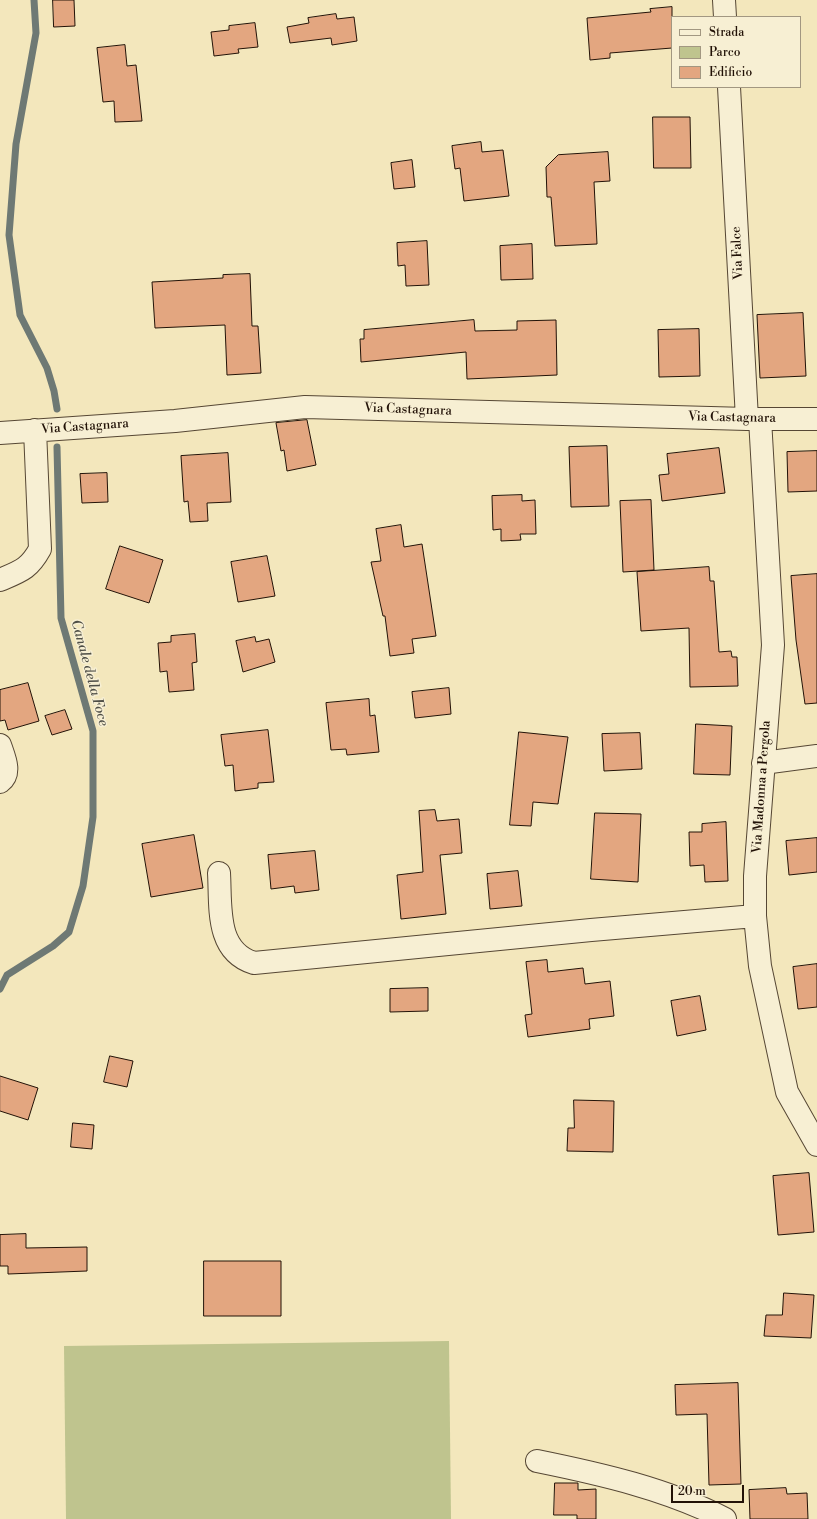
<!DOCTYPE html>
<html>
<head>
<meta charset="utf-8">
<style>
	body { margin:0 }
	#map { position:relative; width:817px; height:1519px; overflow:hidden; background:#f3e7bc; font-family:"Libre Bodoni",serif }
	canvas { display:block }
	.legend { position:absolute; left:671px; top:16px; width:130px; height:72px; box-sizing:border-box; background:#f7efd3; border:1px solid #a29781; margin:0; padding:5px 7px; list-style:none; font-size:12px; color:#221207 }
	.legend li { display:flex; align-items:center; gap:8px; height:20px }
	.legend b { width:20px; border:1px solid #a29781 }
	.scale { position:absolute; left:671px; top:1485px; width:73px; height:18px; box-sizing:border-box; border:2px solid #221207; border-top:0; padding-left:5px; font-size:12px; line-height:14px; white-space:nowrap; color:#221207; -webkit-text-stroke:3px #f7efd3; paint-order:stroke }
</style>
</head>
<body>
<div id="map">
<canvas width="817" height="1519"></canvas>
<ul class="legend">
<li><b style="height:5px;background:#f7efd3"></b>Strada</li>
<li><b style="height:11px;background:#bfc48e"></b>Parco</li>
<li><b style="height:11px;background:#e3a680"></b>Edificio</li>
</ul>
<div class="scale">20 m</div>
</div>
<script>
const c = document.querySelector('canvas').getContext('2d');
c.lineJoin = 'round';
function fillPath(path, color) {
  c.fillStyle = color;
  c.fill(path, 'evenodd');
}
function trace(path, color, width, dash) {
  c.strokeStyle = color;
  c.lineWidth = width;
  c.lineCap = dash ? 'butt' : 'round';
  c.setLineDash(dash || []);
  c.stroke(path);
}
function label(font, color, halo, rows, align = 'center') {
  c.font = font + ' "Libre Bodoni",serif';
  c.lineWidth = 3;
  c.setLineDash([]);
  c.textBaseline = 'middle';
  c.strokeStyle = halo;
  c.fillStyle = color;
  for (const [text, x, y, turn = 0] of rows) {
    c.save();
    c.translate(x, y);
    c.rotate((+turn || 0) * Math.PI / 180);
    c.textAlign = isNaN(turn) ? turn : align;
    if (halo) c.strokeText(text, 0, 0);
    c.fillText(text, 0, 0);
    c.restore();
  }
}
fillPath(new Path2D(`
	M 449,1341 L 451,1519 L 66,1519 L 64,1346 Z`), '#bfc48e');
trace(new Path2D(`
	M 34,0 L 36,33 L 16,144 L 9,235 L 20,315 L 47,368 L 54,391 L 57,409
	M 0,989 L 7,975 L 53,946 L 69,932 L 83,886 L 93,817 L 93,731 L 61,618 L 57,447`), '#6e7974', 7);
const building = new Path2D(`
	M 53,0 L 74,0 L 75,26 L 54,27 Z
	M 672,7 L 672,48 L 610,53 L 610,58 L 590,60 L 587,18 L 651,12 L 650,9 Z
	M 336,14 L 337,19 L 354,17 L 357,41 L 332,45 L 331,38 L 290,43 L 287,27 L 309,23 L 308,18 Z
	M 255,23 L 258,47 L 238,49 L 239,53 L 214,56 L 211,32 L 229,30 L 229,26 Z
	M 125,45 L 127,66 L 136,65 L 142,121 L 115,122 L 114,101 L 103,102 L 97,48 Z
	M 653,117 L 690,117 L 691,168 L 654,168 Z
	M 481,142 L 482,152 L 503,150 L 509,196 L 464,201 L 460,168 L 455,169 L 452,146 Z
	M 608,152 L 610,181 L 594,182 L 597,244 L 555,246 L 551,197 L 547,197 L 546,167 L 558,155 Z
	M 412,160 L 415,187 L 394,189 L 391,163 Z
	M 427,241 L 429,285 L 406,286 L 405,265 L 398,266 L 397,243 Z
	M 532,244 L 533,279 L 501,280 L 500,246 Z
	M 250,274 L 252,326 L 258,326 L 261,373 L 227,375 L 225,325 L 155,328 L 152,282 L 223,278 L 223,275 Z
	M 803,313 L 806,376 L 760,378 L 757,315 Z
	M 474,320 L 475,331 L 517,330 L 517,321 L 556,320 L 557,375 L 467,379 L 466,352 L 361,362 L 360,339 L 364,339 L 364,330 Z
	M 699,329 L 700,376 L 659,377 L 658,330 Z
	M 307,420 L 316,465 L 287,471 L 284,450 L 281,451 L 276,423 Z
	M 607,446 L 609,506 L 571,507 L 569,447 Z
	M 719,448 L 725,493 L 662,501 L 659,475 L 669,474 L 667,454 Z
	M 817,451 L 817,491 L 788,492 L 787,452 Z
	M 228,453 L 231,502 L 207,503 L 208,521 L 190,522 L 188,501 L 184,502 L 181,456 Z
	M 107,473 L 108,502 L 82,503 L 80,474 Z
	M 522,495 L 522,501 L 535,500 L 536,534 L 520,534 L 521,540 L 501,541 L 501,529 L 493,530 L 492,496 Z
	M 651,500 L 654,570 L 623,572 L 620,501 Z
	M 401,525 L 404,547 L 422,544 L 436,636 L 412,639 L 414,653 L 390,656 L 385,616 L 383,616 L 371,562 L 381,561 L 376,529 Z
	M 120,546 L 163,560 L 149,603 L 106,589 Z
	M 267,556 L 275,596 L 238,602 L 231,562 Z
	M 709,567 L 710,581 L 714,581 L 719,652 L 731,651 L 732,657 L 737,657 L 738,686 L 690,687 L 689,628 L 641,631 L 637,572 Z
	M 817,574 L 817,703 L 805,704 L 796,640 L 791,576 Z
	M 195,634 L 197,662 L 192,663 L 194,690 L 169,692 L 167,671 L 160,672 L 158,643 L 171,642 L 171,636 Z
	M 255,637 L 256,642 L 269,639 L 275,662 L 243,672 L 236,641 Z
	M 28,683 L 39,721 L 8,730 L 5,720 L 0,721 L 0,690 Z
	M 449,688 L 451,714 L 415,718 L 412,692 Z
	M 369,699 L 370,716 L 375,715 L 379,752 L 347,755 L 346,749 L 331,750 L 326,703 Z
	M 65,710 L 72,729 L 52,735 L 45,716 Z
	M 696,724 L 732,726 L 730,775 L 694,774 Z
	M 268,730 L 274,782 L 258,783 L 258,788 L 235,791 L 233,765 L 225,766 L 221,735 Z
	M 519,732 L 568,737 L 558,804 L 533,802 L 531,826 L 510,825 Z
	M 640,733 L 642,769 L 604,771 L 602,734 Z
	M 435,810 L 437,821 L 459,819 L 462,853 L 440,855 L 446,914 L 401,919 L 397,875 L 423,872 L 419,811 Z
	M 595,813 L 641,814 L 638,882 L 591,879 Z
	M 726,822 L 728,881 L 705,882 L 704,865 L 690,866 L 689,832 L 702,832 L 702,824 Z
	M 194,835 L 203,888 L 151,897 L 142,844 Z
	M 817,838 L 817,872 L 789,875 L 786,841 Z
	M 315,851 L 319,890 L 295,893 L 294,886 L 271,889 L 268,855 Z
	M 518,871 L 522,906 L 490,909 L 487,874 Z
	M 547,960 L 548,972 L 583,968 L 585,984 L 610,981 L 614,1016 L 589,1019 L 590,1029 L 528,1037 L 525,1015 L 532,1014 L 526,962 Z
	M 817,964 L 817,1007 L 798,1009 L 793,967 Z
	M 428,988 L 428,1011 L 390,1012 L 390,989 Z
	M 700,996 L 706,1030 L 677,1036 L 671,1001 Z
	M 110,1056 L 133,1061 L 127,1087 L 104,1082 Z
	M 0,1076 L 38,1088 L 28,1120 L 0,1111 Z
	M 574,1100 L 614,1101 L 613,1152 L 567,1151 L 568,1128 L 574,1128 Z
	M 73,1123 L 94,1125 L 92,1149 L 71,1147 Z
	M 809,1173 L 814,1232 L 778,1235 L 773,1176 Z
	M 26,1234 L 26,1248 L 87,1247 L 87,1271 L 8,1274 L 8,1266 L 0,1266 L 0,1235 Z
	M 204,1261 L 281,1261 L 281,1316 L 204,1316 Z
	M 784,1293 L 814,1295 L 811,1338 L 764,1336 L 766,1315 L 782,1315 Z
	M 738,1383 L 741,1484 L 709,1485 L 707,1414 L 676,1415 L 675,1385 Z
	M 555,1483 L 578,1483 L 578,1490 L 596,1489 L 596,1519 L 577,1519 L 577,1515 L 554,1515 Z
	M 786,1488 L 787,1494 L 807,1493 L 808,1519 L 750,1519 L 749,1490 Z`);
fillPath(building, '#e3a680');
trace(building, '#221207', 1);
const minor = new Path2D(`
	M 724,0 L 725,17
	M 729,87 L 747,419
	M 760,419 L 773,645 L 755,876 L 755,916 L 760,966 L 787,1092 L 817,1145
	M 0,433 L 175,421 L 305,407 L 747,419 L 817,419
	M 0,580 C 21,571 29,569 40,549 L 35,430
	M 0,745 C 4,757 12,773 0,782
	M 763,763 L 817,756
	M 219,873 C 221,906 215,951 254,963 L 591,930 L 755,916
	M 537,1461 C 601,1474 667,1489 725,1519`);
trace(minor, '#564734', 24);
trace(minor, '#f7efd3', 22);
label('13px', '#221207', '#f7efd3', [
	["Via Falce",738,253,-93],
	["Via Castagnara",408,410,2],
	["Via Castagnara",732,418,1],
	["Via Castagnara",85,427,-4],
	["Via Madonna a Pergola",762,787,-86]
]);
label('italic 14px', '#4e4e46', '#f7efd3', [
	["Canale della Foce",89,673,75]
]);
</script>
</body>
</html>
